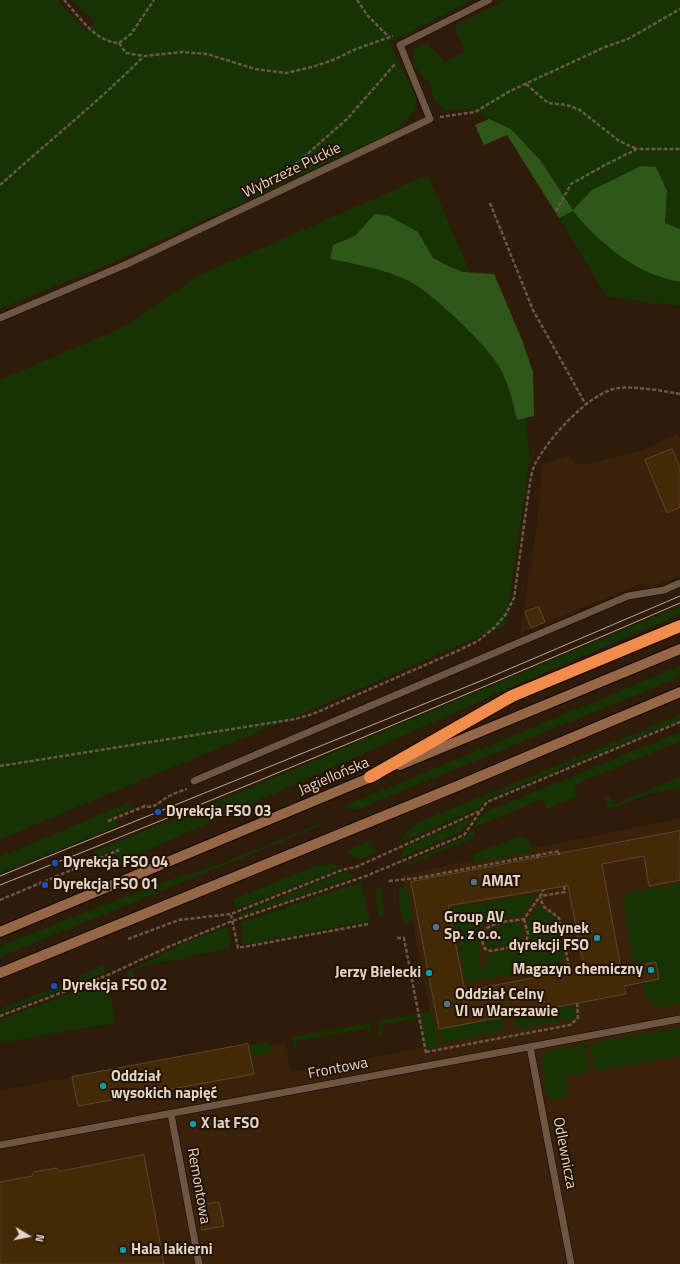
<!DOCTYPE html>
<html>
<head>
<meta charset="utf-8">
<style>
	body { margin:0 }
	#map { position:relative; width:680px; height:1264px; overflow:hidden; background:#2e1b09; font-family:"Titillium Web",sans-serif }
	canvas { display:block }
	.north { position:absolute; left:8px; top:1216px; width:40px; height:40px; -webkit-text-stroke:3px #241202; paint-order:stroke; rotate:100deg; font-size:11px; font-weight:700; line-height:16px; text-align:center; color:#e1d4c9 }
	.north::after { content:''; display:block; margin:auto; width:14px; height:18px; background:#e1d4c9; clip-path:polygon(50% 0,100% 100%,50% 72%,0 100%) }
</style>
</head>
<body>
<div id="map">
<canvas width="680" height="1264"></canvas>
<div class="north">N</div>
</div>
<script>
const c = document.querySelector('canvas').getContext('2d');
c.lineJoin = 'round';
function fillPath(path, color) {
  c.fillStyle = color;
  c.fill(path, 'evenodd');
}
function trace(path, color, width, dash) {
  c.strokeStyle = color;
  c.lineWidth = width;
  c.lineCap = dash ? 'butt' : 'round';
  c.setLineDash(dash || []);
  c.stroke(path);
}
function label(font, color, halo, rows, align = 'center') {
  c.font = font + ' "Titillium Web",sans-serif';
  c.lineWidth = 4;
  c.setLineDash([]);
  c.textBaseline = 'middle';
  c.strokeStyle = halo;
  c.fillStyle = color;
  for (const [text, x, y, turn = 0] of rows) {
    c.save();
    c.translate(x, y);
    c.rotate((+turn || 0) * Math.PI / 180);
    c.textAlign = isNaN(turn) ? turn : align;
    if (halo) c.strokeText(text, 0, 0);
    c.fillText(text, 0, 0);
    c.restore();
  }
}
fillPath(new Path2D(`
	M 678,434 L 680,439 L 680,576 L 652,587 L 645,582 L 520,633 L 537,524 L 542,464 L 569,455 L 578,466 L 644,450 Z
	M 680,818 L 680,1264 L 0,1264 L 0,1090 L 160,1062 L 285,1043 L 291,1072 L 437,1045 L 403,875 Z`), '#392209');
fillPath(new Path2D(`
	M 0,0 L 57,0 L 87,33 L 94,21 L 71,0 L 472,0 L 390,42 L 416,98 L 415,109 L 405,124 L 385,136 L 121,259 L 0,309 Z
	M 506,0 L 680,0 L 680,229 L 665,223 L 667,192 L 591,232 C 618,255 644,275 680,282 L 680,306 L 607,297 L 559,218 L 573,210 L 540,160 L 511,129 L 467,108 L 445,111 L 434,100 L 430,84 L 413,66 L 414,51 L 427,43 L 445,62 L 465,52 L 454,26 Z
	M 428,175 L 523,397 L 530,456 L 506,625 L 306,712 L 0,839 L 0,380 L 126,326 L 196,277 Z
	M 680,606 L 680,614 L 498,693 L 119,863 L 113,850 L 95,858 L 92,852 L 219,801 Z
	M 680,666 L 680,676 L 672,680 L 356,810 L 342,807 Z
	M 680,715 L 680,720 L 489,798 L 476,810 L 399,843 L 407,831 L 422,821 Z
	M 680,732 L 680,741 L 574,785 L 577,796 L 547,809 L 542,799 L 473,828 L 476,834 L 474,838 L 408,865 L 403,865 L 467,836 L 473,828 L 481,814 Z
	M 680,777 L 680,788 L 650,794 L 599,812 L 608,807 L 605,798 L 609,796 L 613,805 Z
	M 130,802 L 133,808 L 113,815 L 118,826 L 0,873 L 0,857 Z
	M 472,818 L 461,832 L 399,859 L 404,847 Z
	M 319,824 L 322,825 L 0,957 L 0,946 L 163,882 L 226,862 Z
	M 519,836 L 530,841 L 533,852 L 474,862 L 472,855 Z
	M 368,841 L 377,852 L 359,860 L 345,852 Z
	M 327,864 L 344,867 L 238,908 L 235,906 L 233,900 L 310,868 Z
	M 343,872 L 351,874 L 354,873 L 357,876 L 239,917 L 240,914 Z
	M 361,882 L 370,921 L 248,944 L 243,942 L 241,923 Z
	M 680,883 L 680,1003 L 659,1008 L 651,1004 L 640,979 L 647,982 L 659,979 L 656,962 L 636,977 L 623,905 L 627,893 Z
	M 404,885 L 407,886 L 413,917 L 412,920 L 407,923 L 404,922 C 400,912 398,899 399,889 Z
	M 377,888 L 381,890 L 384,916 L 382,918 L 379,916 L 375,891 Z
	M 534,894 L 534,898 L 524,915 C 497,920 474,915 480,951 L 484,953 L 478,955 L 480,966 L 489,965 L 488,953 L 516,949 L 530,943 L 527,921 L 540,904 C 545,911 551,913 556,919 C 564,927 562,946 563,957 L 560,958 L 561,966 L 466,983 L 452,907 Z
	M 519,922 L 523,926 L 523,941 L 489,948 L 485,944 C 481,925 505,924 519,922 Z
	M 228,927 L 231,948 L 144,966 L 133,972 L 136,990 L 130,991 L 127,972 L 186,942 Z
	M 104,964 L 107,972 L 0,1013 L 0,1009 L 76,979 Z
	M 108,979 L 116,1023 L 0,1043 L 0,1020 Z
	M 574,1004 L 576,1018 L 517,1029 L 515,1015 Z
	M 431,1012 L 439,1045 L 436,1048 L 426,1050 L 420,1018 L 383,1025 L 382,1034 L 379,1034 L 378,1021 Z
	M 503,1017 L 505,1031 L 442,1043 L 439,1029 Z
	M 370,1023 L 372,1030 L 370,1037 L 368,1028 L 297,1041 L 296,1050 L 294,1049 L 291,1037 Z
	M 680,1027 L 680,1056 L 595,1071 L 590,1043 Z
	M 269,1042 L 272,1053 L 250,1057 L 248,1045 Z
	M 585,1044 L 589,1072 L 566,1077 L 569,1096 L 548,1100 L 541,1063 L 547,1051 Z`), '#173304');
fillPath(new Path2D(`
	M 489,119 L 511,129 L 540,160 L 573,210 L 592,190 L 641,166 L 656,167 L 667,191 L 665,223 L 680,229 L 680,282 C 636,274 600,244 573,211 L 559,218 L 507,135 L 484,145 L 475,125 Z
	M 375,214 L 389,216 L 418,232 L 433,258 L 450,267 L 463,272 L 494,274 L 522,340 L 533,372 L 534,416 L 517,420 C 513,402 508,382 499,366 C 486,344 429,290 407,280 C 383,269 356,264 330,259 L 333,245 L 355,236 Z`), '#2f5717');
const building = new Path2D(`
	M 672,449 L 680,468 L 680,507 L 667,513 L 645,460 Z
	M 539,607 L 545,622 L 531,628 L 525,612 Z
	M 680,831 L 680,880 L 649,886 L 644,856 L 602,864 L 621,969 L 656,962 L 659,979 L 624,986 L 626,994 L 439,1029 L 411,882 ZM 568,886 L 584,968 L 465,991 L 448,906 Z
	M 248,1044 L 254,1074 L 78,1106 L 72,1077 Z
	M 144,1155 L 164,1264 L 0,1264 L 0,1182 L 32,1176 L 34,1172 L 56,1168 L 60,1171 Z
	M 219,1202 L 224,1226 L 202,1230 L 197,1206 Z`);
fillPath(building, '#442906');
trace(building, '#5a4732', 1);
const service = new Path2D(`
	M 0,318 L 127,264 L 430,119 L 400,45 L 489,0
	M 194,781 L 628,596 L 664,590 L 680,583
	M 530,1047 L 571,1264
	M 171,1114 L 199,1264
	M 0,1145 L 680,1019`);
const secondary = new Path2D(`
	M 400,765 L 680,649
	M 0,932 L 376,775
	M 0,973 L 455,787 L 680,692`);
const motorway = new Path2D(`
	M 370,777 L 512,696 L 680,626`);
trace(service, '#150500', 8);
trace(secondary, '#150500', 12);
trace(motorway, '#150500', 14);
trace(new Path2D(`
	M 64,0 C 79,16 95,42 119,43
	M 357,0 L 368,16 L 389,37
	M 119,43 L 126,53 L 144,56 L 183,52 L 207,54 L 255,69 L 286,73 L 312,67 L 333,60 L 356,49 L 393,36
	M 119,43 L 131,34 L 154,0
	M 526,84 L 548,103 L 567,105 L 580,110 L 619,141 L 637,149
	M 440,117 L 475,112 L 510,91 L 605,47 L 628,39 L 680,9
	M 281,177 L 347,119 L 395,64
	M 0,185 C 48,142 98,102 143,57
	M 490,203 L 533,310 L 586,405
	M 556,211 L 571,184 L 605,165 L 637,149 L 680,149
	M 0,766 L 295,719 L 313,714 L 455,652 L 478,641 L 494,628 L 506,614 L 514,598 L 530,482 C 531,477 532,470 535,464 C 548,439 590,391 619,388 C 635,386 664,391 680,394
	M 108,821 L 145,806 C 154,809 159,802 166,798 C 172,794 181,791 187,789
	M 537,854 L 538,859
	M 389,881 L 418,878 L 559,851 L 559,855
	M 564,886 L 565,892 L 540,896 L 543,906 L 559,918 L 570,971
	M 0,900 L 119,850
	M 524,919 L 528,934 L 526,944 L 491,951 L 485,949 C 472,922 506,922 524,919 L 543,892 L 543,890
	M 368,924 L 238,948 L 231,914 L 342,870 L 356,867 L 480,811
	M 397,938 L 404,938 L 426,1053
	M 128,939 L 179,920 L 231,914
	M 0,1016 L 108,975 L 168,947 L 232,921 L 366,876 L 464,835 L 487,802 L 680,722
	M 426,1052 L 570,1025 L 578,1018 L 577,1003`), '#695849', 2.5, [4, 2]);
trace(service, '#6d5744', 7);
trace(secondary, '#956746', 10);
trace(motorway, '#f28c4c', 12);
trace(new Path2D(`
	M 0,876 L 488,678 L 680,596
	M 0,885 C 228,795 455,700 680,603`), '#b6a89b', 1);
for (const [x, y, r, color] of [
	[158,812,4,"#1a4fb4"],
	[55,863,4,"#1a4fb4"],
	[474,882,4,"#5c6f8a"],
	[45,885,4,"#1a4fb4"],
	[436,927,4,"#5c6f8a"],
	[597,938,4,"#0f9aa8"],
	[651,970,4,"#0f9aa8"],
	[429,973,4,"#0f9aa8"],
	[54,986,4,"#1a4fb4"],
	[447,1004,4,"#5c6f8a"],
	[103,1086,4,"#0f9aa8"],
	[193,1124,4,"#0f9aa8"],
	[123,1250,4,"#0f9aa8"]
]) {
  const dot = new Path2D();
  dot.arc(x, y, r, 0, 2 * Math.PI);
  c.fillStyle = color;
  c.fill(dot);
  trace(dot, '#241202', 1.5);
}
label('15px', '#e1d4c9', '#241202', [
	["Wybrzeże Puckie",292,171,-26],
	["Jagiellońska",334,777,-23],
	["Frontowa",338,1069,-11],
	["Odlewnicza",564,1153,79],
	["Remontowa",198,1186,80]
]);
label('bold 15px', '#e1d4c9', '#241202', [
	["Dyrekcja FSO 03",166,812],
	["Dyrekcja FSO 04",63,863],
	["AMAT",482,882],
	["Dyrekcja FSO 01",53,885],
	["Group AV",444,918],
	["Sp. z o.o.",444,935],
	["Budynek",589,929,"right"],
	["dyrekcji FSO",589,946,"right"],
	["Magazyn chemiczny",643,970,"right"],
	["Jerzy Bielecki",421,973,"right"],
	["Dyrekcja FSO 02",62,986],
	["Oddział Celny",455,995],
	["VI w Warszawie",455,1012],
	["Oddział",111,1077],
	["wysokich napięć",111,1094],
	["X lat FSO",201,1124],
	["Hala lakierni",131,1250]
], 'left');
</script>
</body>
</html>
